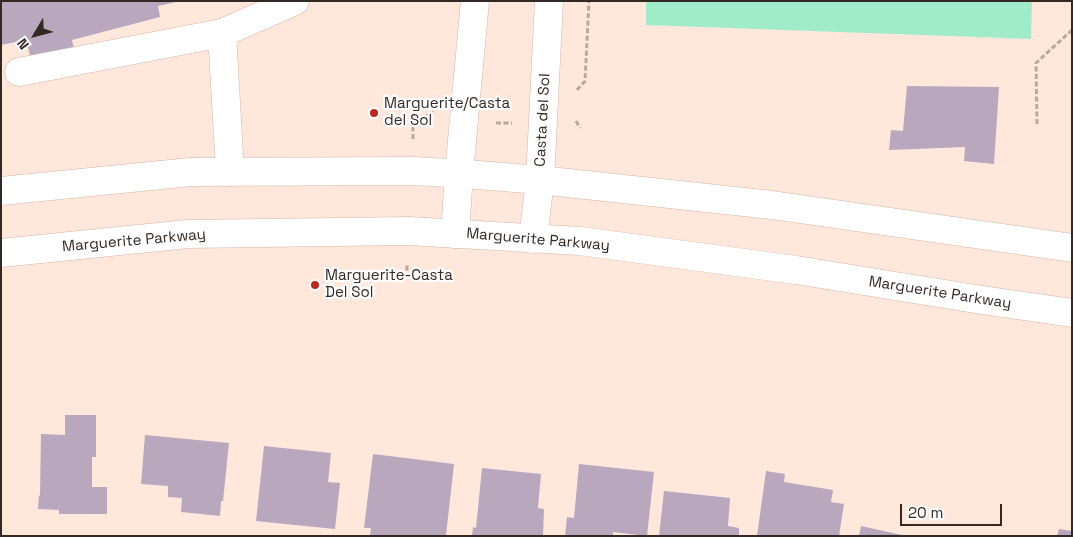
<!DOCTYPE html>
<html>
<head>
<meta charset="utf-8">
<style>
	body { margin:0 }
	#map { position:relative; width:1073px; height:537px; overflow:hidden; background:#ffe7dc; font-family:"Space Grotesk",sans-serif }
	canvas { display:block }
	.frame { position:absolute; inset:0; border:2px solid #332823; pointer-events:none }
	.north { position:absolute; left:10px; top:10px; width:50px; height:50px; -webkit-text-stroke:4px #fff; paint-order:stroke; rotate:233deg; font-size:14px; font-weight:700; line-height:20px; text-align:center; color:#332823 }
	.north::after { content:''; display:block; margin:auto; width:18px; height:22px; background:#332823; clip-path:polygon(50% 0,100% 100%,50% 72%,0 100%) }
	.scale { position:absolute; left:900px; top:504px; width:102px; height:22px; box-sizing:border-box; border:2px solid #332823; border-top:0; padding-left:6px; font-size:15px; line-height:18px; white-space:nowrap; color:#332823; -webkit-text-stroke:4px #fff; paint-order:stroke }
</style>
</head>
<body>
<div id="map">
<canvas width="1073" height="537"></canvas>
<div class="frame"></div>
<div class="north">N</div>
<div class="scale">20 m</div>
</div>
<script>
const c = document.querySelector('canvas').getContext('2d');
c.lineJoin = 'round';
function fillPath(path, color) {
  c.fillStyle = color;
  c.fill(path, 'evenodd');
}
function trace(path, color, width, dash) {
  c.strokeStyle = color;
  c.lineWidth = width;
  c.lineCap = dash ? 'butt' : 'round';
  c.setLineDash(dash || []);
  c.stroke(path);
}
function label(font, color, halo, rows, align = 'center') {
  c.font = font + ' "Space Grotesk",sans-serif';
  c.lineWidth = 4.5;
  c.setLineDash([]);
  c.textBaseline = 'middle';
  c.strokeStyle = halo;
  c.fillStyle = color;
  for (const [text, x, y, turn = 0] of rows) {
    c.save();
    c.translate(x, y);
    c.rotate((+turn || 0) * Math.PI / 180);
    c.textAlign = isNaN(turn) ? turn : align;
    if (halo) c.strokeText(text, 0, 0);
    c.fillText(text, 0, 0);
    c.restore();
  }
}
fillPath(new Path2D(`
	M 646,1 L 1032,1 L 1031,39 L 646,25 Z`), '#a1ecc8');
fillPath(new Path2D(`
	M 1,1 L 176,1 L 176,2 L 158,6 L 160,17 L 72,40 L 74,48 L 31,59 L 26,40 L 1,45 Z
	M 907,86 L 999,87 L 994,164 L 964,161 L 965,147 L 889,150 L 891,130 L 903,131 Z
	M 65,415 L 96,415 L 96,457 L 92,457 L 92,487 L 107,487 L 107,514 L 59,514 L 59,510 L 38,509 L 39,495 L 40,496 L 41,434 L 65,435 Z
	M 145,435 L 229,443 L 223,501 L 221,501 L 220,516 L 181,512 L 182,498 L 168,497 L 168,486 L 141,484 Z
	M 264,446 L 331,453 L 328,482 L 340,483 L 335,529 L 256,521 Z
	M 373,454 L 454,464 L 446,535 L 441,535 L 441,536 L 370,535 L 371,528 L 364,528 Z
	M 579,464 L 654,472 L 647,536 L 613,532 L 613,536 L 565,536 L 567,517 L 574,518 Z
	M 482,468 L 541,474 L 538,508 L 544,509 L 543,536 L 472,536 L 473,527 L 476,528 Z
	M 766,471 L 785,474 L 784,482 L 833,490 L 831,502 L 844,504 L 839,536 L 757,536 Z
	M 664,491 L 730,498 L 728,526 L 739,528 L 739,536 L 659,536 Z
	M 861,526 L 902,535 L 902,536 L 859,536 Z
	M 1059,529 L 1072,531 L 1072,536 L 1057,536 Z`), '#b9a7be');
const minor = new Path2D(`
	M 19,72 L 222,33
	M 230,172 L 222,33 L 295,1
	M 455,234 L 459,173 L 475,1
	M 533,239 L 540,180 L 549,1`);
const major = new Path2D(`
	M 1,191 L 191,172 L 413,171 L 465,174 L 540,180 L 772,205 L 1072,248
	M 1,253 L 188,234 L 409,231 L 580,241 L 796,270 L 982,300 L 1072,313`);
trace(minor, '#d3b6a9', 29);
trace(major, '#d3b6a9', 29);
trace(new Path2D(`
	M 577,90 L 585,81 L 589,1
	M 576,121 L 580,128
	M 496,123 L 512,123
	M 1037,124 L 1036,63 L 1072,30
	M 413,139 L 413,124 L 425,118 L 431,112 L 433,113
	M 407,278 L 407,263`), '#bba79e', 3, [5, 2.5]);
trace(minor, '#fff', 28);
trace(major, '#fff', 28);
for (const [x, y, r, color] of [
	[374,113,5,"#b7291e"],
	[315,285,5,"#b7291e"]
]) {
  const dot = new Path2D();
  dot.arc(x, y, r, 0, 2 * Math.PI);
  c.fillStyle = color;
  c.fill(dot);
  trace(dot, '#fff', 2);
}
label('15px', '#332823', '#fff', [
	["Marguerite/Casta",384,104],
	["del Sol",384,121],
	["Marguerite-Casta",325,276],
	["Del Sol",325,293]
], 'left');
label('15px', '#332823', '#fff', [
	["Casta del Sol",543,120,-87],
	["Marguerite Parkway",538,240,5],
	["Marguerite Parkway",134,241,-5],
	["Marguerite Parkway",940,293,9]
]);
</script>
</body>
</html>
